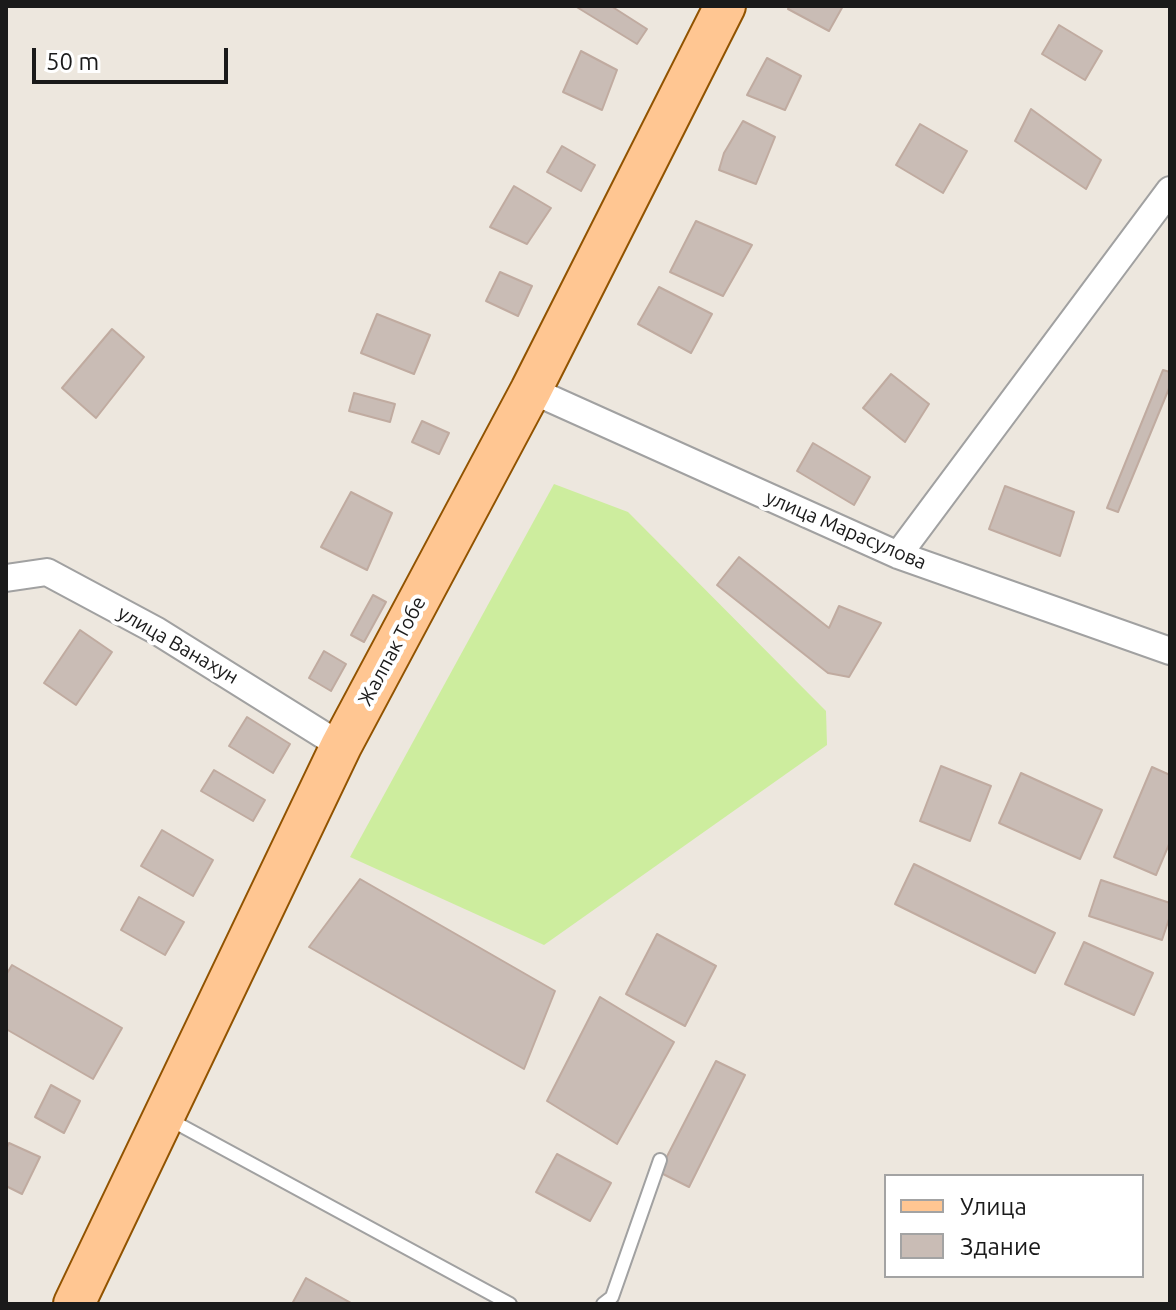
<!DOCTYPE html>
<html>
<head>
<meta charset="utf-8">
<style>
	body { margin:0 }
	#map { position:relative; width:1176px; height:1310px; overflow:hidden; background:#ede7de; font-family:Ubuntu,sans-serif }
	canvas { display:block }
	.frame { position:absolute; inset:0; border:8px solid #1a1a1a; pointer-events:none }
	.legend { position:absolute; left:884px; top:1174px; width:260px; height:104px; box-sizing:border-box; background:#fff; border:2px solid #a3a3a3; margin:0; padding:10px 14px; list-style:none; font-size:24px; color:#1a1a1a }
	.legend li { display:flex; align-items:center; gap:16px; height:40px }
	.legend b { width:40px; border:2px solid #a3a3a3 }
	.scale { position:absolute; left:32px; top:48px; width:196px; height:36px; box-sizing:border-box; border:4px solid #1a1a1a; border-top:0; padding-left:10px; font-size:24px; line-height:28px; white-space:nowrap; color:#1a1a1a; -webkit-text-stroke:6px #fff; paint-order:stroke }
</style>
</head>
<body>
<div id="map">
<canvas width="1176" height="1310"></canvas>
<div class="frame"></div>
<ul class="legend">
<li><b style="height:10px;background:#ffc692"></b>Улица</li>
<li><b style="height:22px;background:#c9bcb5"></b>Здание</li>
</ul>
<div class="scale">50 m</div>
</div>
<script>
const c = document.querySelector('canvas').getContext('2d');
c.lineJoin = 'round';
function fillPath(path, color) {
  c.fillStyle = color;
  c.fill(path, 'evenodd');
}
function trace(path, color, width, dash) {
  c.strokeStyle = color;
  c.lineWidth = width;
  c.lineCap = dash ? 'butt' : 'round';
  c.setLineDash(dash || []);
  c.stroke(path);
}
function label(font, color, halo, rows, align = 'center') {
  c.font = font + ' Ubuntu,sans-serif';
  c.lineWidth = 8;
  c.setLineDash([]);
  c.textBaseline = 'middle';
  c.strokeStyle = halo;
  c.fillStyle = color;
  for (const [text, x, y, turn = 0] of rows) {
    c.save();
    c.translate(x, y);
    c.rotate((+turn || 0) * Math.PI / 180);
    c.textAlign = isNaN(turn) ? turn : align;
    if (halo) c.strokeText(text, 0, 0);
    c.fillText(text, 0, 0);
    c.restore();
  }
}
fillPath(new Path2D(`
	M 554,484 L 628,512 L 826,711 L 827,745 L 544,945 L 350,857 Z`), '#cded9e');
const building = new Path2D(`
	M 575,6 L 611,6 L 647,29 L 637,44 Z
	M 789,6 L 843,6 L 829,31 L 788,9 Z
	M 1059,25 L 1102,51 L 1085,80 L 1042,54 Z
	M 581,51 L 617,70 L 602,110 L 563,92 Z
	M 767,58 L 801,76 L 785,110 L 747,95 Z
	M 1031,109 L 1101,160 L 1086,189 L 1015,141 Z
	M 743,121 L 775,137 L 756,184 L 719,170 L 724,153 Z
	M 920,124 L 967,151 L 943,193 L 896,165 Z
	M 562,146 L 595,165 L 581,191 L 547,172 Z
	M 514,186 L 551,208 L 527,244 L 490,227 Z
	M 696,221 L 752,245 L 723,296 L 670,272 Z
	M 500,272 L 532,286 L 518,316 L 486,301 Z
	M 659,287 L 712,314 L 691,353 L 638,324 Z
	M 377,314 L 430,335 L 414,374 L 361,353 Z
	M 112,329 L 144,357 L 96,418 L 62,388 Z
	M 1163,370 L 1170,372 L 1170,386 L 1118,512 L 1107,508 Z
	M 891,374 L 929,404 L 905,442 L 863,408 Z
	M 354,393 L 395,404 L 390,422 L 349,411 Z
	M 422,421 L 449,433 L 439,454 L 412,442 Z
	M 813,443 L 870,477 L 854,505 L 797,471 Z
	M 1005,486 L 1074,512 L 1060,556 L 989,529 Z
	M 351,492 L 392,513 L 367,570 L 321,547 Z
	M 739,557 L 829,628 L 839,606 L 881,623 L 849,677 L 828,673 L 717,585 Z
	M 373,595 L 386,602 L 364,642 L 351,635 Z
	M 80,630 L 112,652 L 76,705 L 44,683 Z
	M 324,651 L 346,664 L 331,691 L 309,678 Z
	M 247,717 L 290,744 L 273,773 L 229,746 Z
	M 941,766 L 991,786 L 970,841 L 920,821 Z
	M 1152,767 L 1170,775 L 1170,842 L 1156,875 L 1114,857 Z
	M 214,770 L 265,800 L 253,821 L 201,791 Z
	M 1021,773 L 1102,810 L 1080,859 L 999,823 Z
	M 162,830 L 213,860 L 193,896 L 141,866 Z
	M 914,864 L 1055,933 L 1035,973 L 895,904 Z
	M 360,879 L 555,991 L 524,1069 L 309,947 Z
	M 1101,880 L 1170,903 L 1170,916 L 1162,940 L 1089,916 Z
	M 139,897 L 184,922 L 165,955 L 121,930 Z
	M 657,934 L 716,966 L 685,1026 L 626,994 Z
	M 1084,942 L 1153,973 L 1134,1015 L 1065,984 Z
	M 12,965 L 122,1028 L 93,1079 L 6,1029 L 6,975 Z
	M 600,997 L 674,1042 L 617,1144 L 547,1101 Z
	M 716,1061 L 745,1075 L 689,1187 L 659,1172 Z
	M 51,1085 L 80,1101 L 64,1133 L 35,1117 Z
	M 9,1143 L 40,1157 L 22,1194 L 6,1186 L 6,1149 Z
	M 557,1154 L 611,1183 L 590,1221 L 536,1192 Z
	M 306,1278 L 353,1304 L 292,1304 Z`);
fillPath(building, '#c9bcb5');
trace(building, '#c0aba0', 2);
const service = new Path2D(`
	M 167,1118 L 510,1304
	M 603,1304 L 612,1297 L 660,1160`);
const minor = new Path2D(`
	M 531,390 L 898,555 L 1170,651
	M 898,555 L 1170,190
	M 6,578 L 47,572 L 157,631 L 341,746`);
const primary = new Path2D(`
	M 74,1304 L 341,746 L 531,390 L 725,6`);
trace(service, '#a1a1a1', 16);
trace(minor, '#a1a1a1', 30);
trace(primary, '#915300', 44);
trace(service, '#fff', 12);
trace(minor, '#fff', 26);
trace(primary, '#ffc692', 40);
label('20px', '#1a1a1a', '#fff', [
	["улица Марасулова",846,530,23],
	["улица Ванахун",178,645,30],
	["Жалпак Тобе",392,651,-62]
]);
</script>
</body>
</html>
